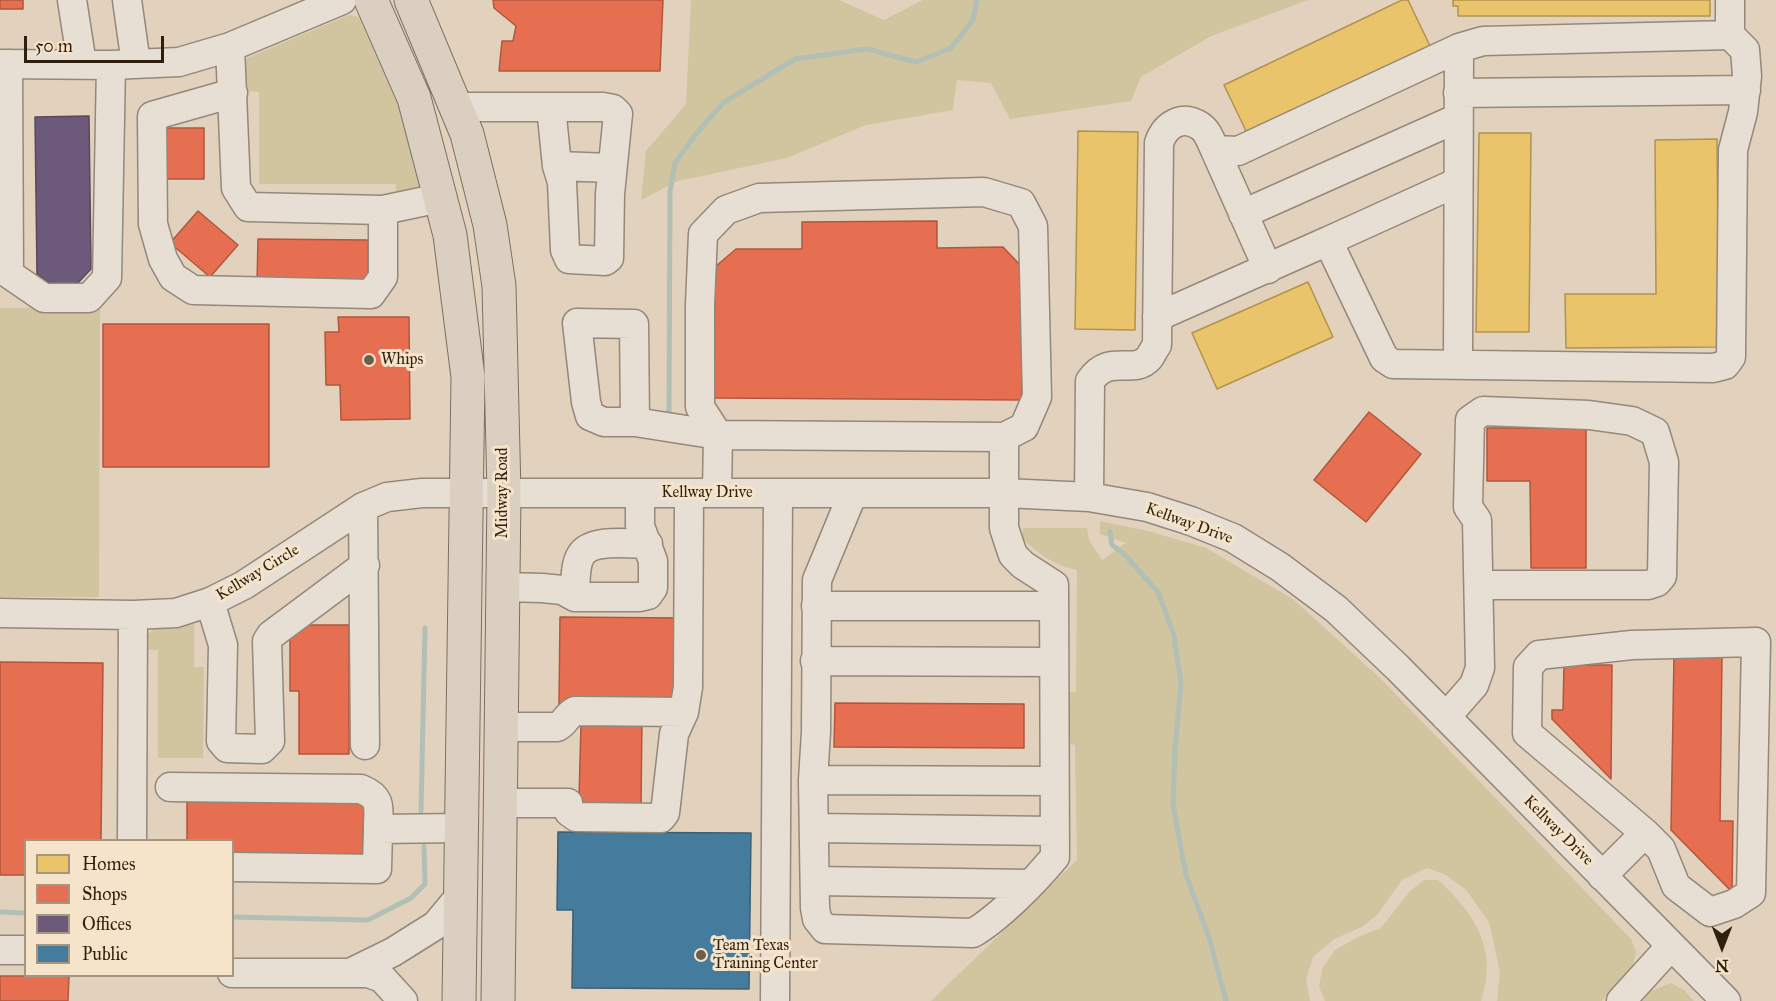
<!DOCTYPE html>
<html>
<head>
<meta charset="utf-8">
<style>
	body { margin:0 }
	#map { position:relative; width:1776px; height:1001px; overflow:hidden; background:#e2d2bd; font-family:"IM FELL Great Primer",serif }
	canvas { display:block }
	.legend { position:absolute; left:24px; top:839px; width:210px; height:138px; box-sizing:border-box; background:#f6e4ca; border:2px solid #a6957f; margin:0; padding:8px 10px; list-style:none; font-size:18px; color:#2e1f0f }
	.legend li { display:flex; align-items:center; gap:12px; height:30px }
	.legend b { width:30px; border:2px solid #a6957f }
	.north { position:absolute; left:1692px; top:917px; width:60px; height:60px; -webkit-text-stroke:4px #f6e4ca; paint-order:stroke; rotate:180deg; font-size:16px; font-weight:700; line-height:24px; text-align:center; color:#2e1f0f }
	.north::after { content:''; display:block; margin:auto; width:21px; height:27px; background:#2e1f0f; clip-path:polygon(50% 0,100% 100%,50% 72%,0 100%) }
	.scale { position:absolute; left:24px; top:36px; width:140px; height:27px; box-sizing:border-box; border:3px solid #2e1f0f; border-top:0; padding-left:8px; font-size:18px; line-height:21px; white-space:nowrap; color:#2e1f0f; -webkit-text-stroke:4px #f6e4ca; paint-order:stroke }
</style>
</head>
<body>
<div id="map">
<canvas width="1776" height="1001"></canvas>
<ul class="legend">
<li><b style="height:16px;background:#e9c46a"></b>Homes</li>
<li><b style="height:16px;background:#e76f51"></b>Shops</li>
<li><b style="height:16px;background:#6d597a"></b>Offices</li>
<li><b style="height:16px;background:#457b9d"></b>Public</li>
</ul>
<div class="north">N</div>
<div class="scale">50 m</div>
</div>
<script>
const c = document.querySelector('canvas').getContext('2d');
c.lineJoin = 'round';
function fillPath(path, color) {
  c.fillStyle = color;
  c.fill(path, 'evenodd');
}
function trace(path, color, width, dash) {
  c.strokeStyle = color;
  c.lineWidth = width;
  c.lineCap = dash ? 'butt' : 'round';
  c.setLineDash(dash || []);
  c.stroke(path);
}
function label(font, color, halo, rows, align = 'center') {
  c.font = font + ' "IM FELL Great Primer",serif';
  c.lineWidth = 6;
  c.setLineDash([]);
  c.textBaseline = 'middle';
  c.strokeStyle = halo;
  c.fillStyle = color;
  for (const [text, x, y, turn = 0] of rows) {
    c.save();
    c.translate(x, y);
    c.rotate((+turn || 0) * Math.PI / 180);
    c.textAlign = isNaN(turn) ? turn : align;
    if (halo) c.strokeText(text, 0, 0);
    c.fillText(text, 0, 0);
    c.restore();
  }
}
fillPath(new Path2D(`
	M 691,0 L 839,0 L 884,20 L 923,0 L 1308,0 L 1211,36 L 1141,77 L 1131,101 L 1010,119 L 991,83 L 957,80 L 953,110 L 866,125 L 787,158 L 678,181 L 641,200 L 646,151 L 686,104 Z
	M 349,15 L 359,17 L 368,27 L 406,120 L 424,181 L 417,191 L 396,198 L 396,184 L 259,184 L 259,92 L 244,91 L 245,63 L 247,58 Z
	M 100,307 L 99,597 L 0,597 L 0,308 Z
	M 1100,521 L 1148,531 L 1206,548 L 1293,599 L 1382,680 L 1631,939 L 1636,952 L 1633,965 L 1602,1001 L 1497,1001 L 1500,972 L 1489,922 L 1466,890 L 1446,875 L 1427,868 L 1402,880 L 1377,915 L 1362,927 L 1334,939 L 1313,957 L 1306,980 L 1310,1001 L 931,1001 L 1077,860 L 1075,745 L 1066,743 L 1065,692 L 1076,692 L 1077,570 C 1054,566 1038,553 1021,538 L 1023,528 L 1087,528 L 1089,540 L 1102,560 L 1126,543 L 1100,534 Z
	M 194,624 L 194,667 L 204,667 L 203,758 L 158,758 L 158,650 L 146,650 L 144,638 L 154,629 Z
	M 1424,880 L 1438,880 C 1476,915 1498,949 1481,1001 L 1325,1001 L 1319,987 L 1322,969 L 1335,950 L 1360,936 L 1381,928 L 1410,891 Z
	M 1671,983 L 1684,990 L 1694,1001 L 1642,1001 L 1651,991 Z`), '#d0c59e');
const homes = new Path2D(`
	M 1402,0 L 1408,0 L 1430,46 L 1247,133 L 1224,85 Z
	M 1453,0 L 1710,0 L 1710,16 L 1458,16 L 1458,6 L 1453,6 Z
	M 1078,131 L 1138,132 L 1135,330 L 1075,329 Z
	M 1479,133 L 1531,133 L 1529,332 L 1476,332 Z
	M 1717,139 L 1719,347 L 1566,348 L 1565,294 L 1656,294 L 1655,140 Z
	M 1308,282 L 1333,337 L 1217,389 L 1192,333 Z`);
fillPath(homes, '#e9c46a');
trace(homes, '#b1924f', 1.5);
const shops = new Path2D(`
	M 0,0 L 23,0 L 23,9 L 0,9 Z
	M 493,0 L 663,0 L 660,71 L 499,71 L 502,41 L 513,41 L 516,26 L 494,8 Z
	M 161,128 L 204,128 L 204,179 L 161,179 Z
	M 198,211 L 238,245 L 210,277 L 170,243 Z
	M 937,221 L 937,248 L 1003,247 L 1023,268 L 1022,400 L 714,398 L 715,267 L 736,249 L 802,249 L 802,222 Z
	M 258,239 L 368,240 L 368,283 L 257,282 Z
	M 338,317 L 409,317 L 410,419 L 341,420 L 340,385 L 326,385 L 325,332 L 339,332 Z
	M 103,324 L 269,324 L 269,467 L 103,467 Z
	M 1369,412 L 1421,454 L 1366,522 L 1314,480 Z
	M 1487,428 L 1586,428 L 1586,568 L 1531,568 L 1530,481 L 1487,481 Z
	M 560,617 L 681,618 L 680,706 L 559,704 Z
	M 290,625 L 349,625 L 349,754 L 299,754 L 299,691 L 290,691 Z
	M 1674,655 L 1722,655 L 1720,821 L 1733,821 L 1732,892 L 1671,830 Z
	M 0,662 L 103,663 L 101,840 L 26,840 L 26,875 L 0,875 Z
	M 1564,665 L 1612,665 L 1611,779 L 1552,719 L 1552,710 L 1563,710 Z
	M 835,703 L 1024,704 L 1024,748 L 834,747 Z
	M 642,717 L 641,809 L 589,808 L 579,798 L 581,724 Z
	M 187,797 L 364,797 L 363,854 L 232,854 L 232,840 L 187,840 Z
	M 0,976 L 69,976 L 68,1001 L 0,1001 Z`);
fillPath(shops, '#e76f51');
trace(shops, '#b0573d', 1.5);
const offices = new Path2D(`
	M 89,116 L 91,269 L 77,284 L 51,284 L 37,274 L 35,117 Z`);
fillPath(offices, '#6d597a');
trace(offices, '#5a485a', 1.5);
const public = new Path2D(`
	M 558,832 L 751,833 L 749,989 L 572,988 L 573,910 L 557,910 Z`);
fillPath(public, '#457b9d');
trace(public, '#3e5f72', 1.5);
trace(new Path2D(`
	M 669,415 L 670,192 L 675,163 L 695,135 L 723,103 L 795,59 L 867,49 L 916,62 L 951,48 L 973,20 L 977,0
	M 1110,532 L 1112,545 L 1123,553 L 1158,592 L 1174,635 L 1181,683 L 1175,750 L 1173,805 L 1186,875 L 1209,937 L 1226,1001
	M 421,811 L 425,628
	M 0,912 L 26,913
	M 232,917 L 368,920 L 411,898 L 425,884 L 424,846`), '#b1bfb5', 5);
const minor = new Path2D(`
	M 72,0 L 82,64
	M 127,0 L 136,64
	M 230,47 L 236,188 L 248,207 L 383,210 L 440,198
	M 0,64 L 111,65 L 179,62 L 230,47 L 342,0
	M 8,64 L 9,274 L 44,298 L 89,298 L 107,278 L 111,65
	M 233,93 L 152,116 L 153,224 L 163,259 L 173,277 L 193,290 L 371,294 L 383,277 L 383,210
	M 1458,93 L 1746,90
	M 455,107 L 603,107 L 613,109 L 618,114 L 610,194 L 609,258 L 605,261 L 569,259 L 565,250 L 562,182 L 557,166 L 551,107
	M 1215,150 L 1268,269
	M 557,166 L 612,168
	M 1243,214 L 1458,118
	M 1328,241 L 1458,182
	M 1157,317 L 1328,241 L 1384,358 L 1393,364 L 1713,368 L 1725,365 L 1731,357 L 1733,150 L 1743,112 L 1747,76 L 1745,50 L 1730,35
	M 1458,365 L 1459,48
	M 635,422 L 604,422 L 590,416 L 586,402 L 577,323 L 634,324 L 635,422 L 718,435 L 717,493
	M 853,493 L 817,580 L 816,732 L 813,780 L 815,908 L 817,919 L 825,929 L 973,933 C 1000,917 1035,881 1055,857 L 1054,585 L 1023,565 L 1013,555 L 1004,528 L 1004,437 L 1024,427 L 1037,397 L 1033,226 L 1021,203 L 984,192 L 759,198 L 726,210 L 703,234 L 700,304 L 700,407 L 718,435 L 1004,437
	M 1089,497 L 1090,381 C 1110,352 1133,376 1149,358 C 1152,354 1154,349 1157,345 L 1159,143 C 1165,125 1182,114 1200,126 C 1208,131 1211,142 1215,150 L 1238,151 L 1459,48 L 1483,41 L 1730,35 L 1730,0
	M 363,507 L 365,745
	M 503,587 L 542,588 L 562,590 L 575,597 L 640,597 L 648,595 L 653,588 L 653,561 L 640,526 L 640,493
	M 575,597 C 576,584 574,566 581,555 C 592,538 630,544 648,544
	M 210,602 L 223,645 L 221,741 L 227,748 L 262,749 L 270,741 L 267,641 L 271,635 L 365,565
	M 816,606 L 1054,606
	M 0,613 L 133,615 L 176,613 L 210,602 L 244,585 L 363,507 L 387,497 L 422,493 L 1005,493 L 1089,497 L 1147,507 L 1191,521 L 1233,538 L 1280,567 L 1336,609 L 1398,668 L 1726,1001
	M 815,661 L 1054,662
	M 1446,717 L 1474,685 L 1480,668 L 1477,520 L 1468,507 L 1470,420 L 1483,411 L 1589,415 L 1632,421 L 1655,432 L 1664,462 L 1662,576 L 1657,582 L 1648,585 L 1479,585
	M 502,727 L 557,727 C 566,723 566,715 575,711 L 684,712
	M 813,780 L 1054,781
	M 170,787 L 361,789 C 383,798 378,808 378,829 L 461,828
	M 500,803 L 568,803 L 569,812 L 576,817 L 661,818 L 665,813 L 674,734 L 684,712 L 688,687 L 689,493
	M 814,828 L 1054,831
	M 132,840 L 133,615
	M 232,867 L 377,869 L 378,829
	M 1602,876 L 1645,833 L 1661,849 L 1676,886 L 1710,912 L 1734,904 L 1751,893 L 1756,642 L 1632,645 L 1539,655 L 1528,667 L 1527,733 L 1645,833
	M 815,881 L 1030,884
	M 0,950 L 26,950
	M 232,973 L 368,973 L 382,978 L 403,1001
	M 350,973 L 393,952 L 436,925 L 461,895
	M 775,1001 L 778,493
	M 1621,1001 L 1671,946`);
const major = new Path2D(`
	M 371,0 L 414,98 L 450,235 L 468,377 L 459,1001
	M 411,0 L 467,134 L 490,225 L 499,286 L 504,493 L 498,1001`);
trace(minor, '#93887a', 31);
trace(major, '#7a7063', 35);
trace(minor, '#e7dfd4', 28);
trace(major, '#dacfc0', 33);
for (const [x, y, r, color] of [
	[369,360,6,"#6d5e4c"],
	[701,955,6,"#6d5e4c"]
]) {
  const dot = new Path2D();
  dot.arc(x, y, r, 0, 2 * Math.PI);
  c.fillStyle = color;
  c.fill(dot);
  trace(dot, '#f6e4ca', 2);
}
label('16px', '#2e1f0f', '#f6e4ca', [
	["Whips",381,360],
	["Team Texas",713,946],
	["Training Center",713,964]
], 'left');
label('16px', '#2e1f0f', '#f6e4ca', [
	["Midway Road",503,493,-90],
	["Kellway Drive",707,493],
	["Kellway Drive",1189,524,20],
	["Kellway Circle",258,573,-31],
	["Kellway Drive",1558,831,45]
]);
</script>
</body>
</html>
